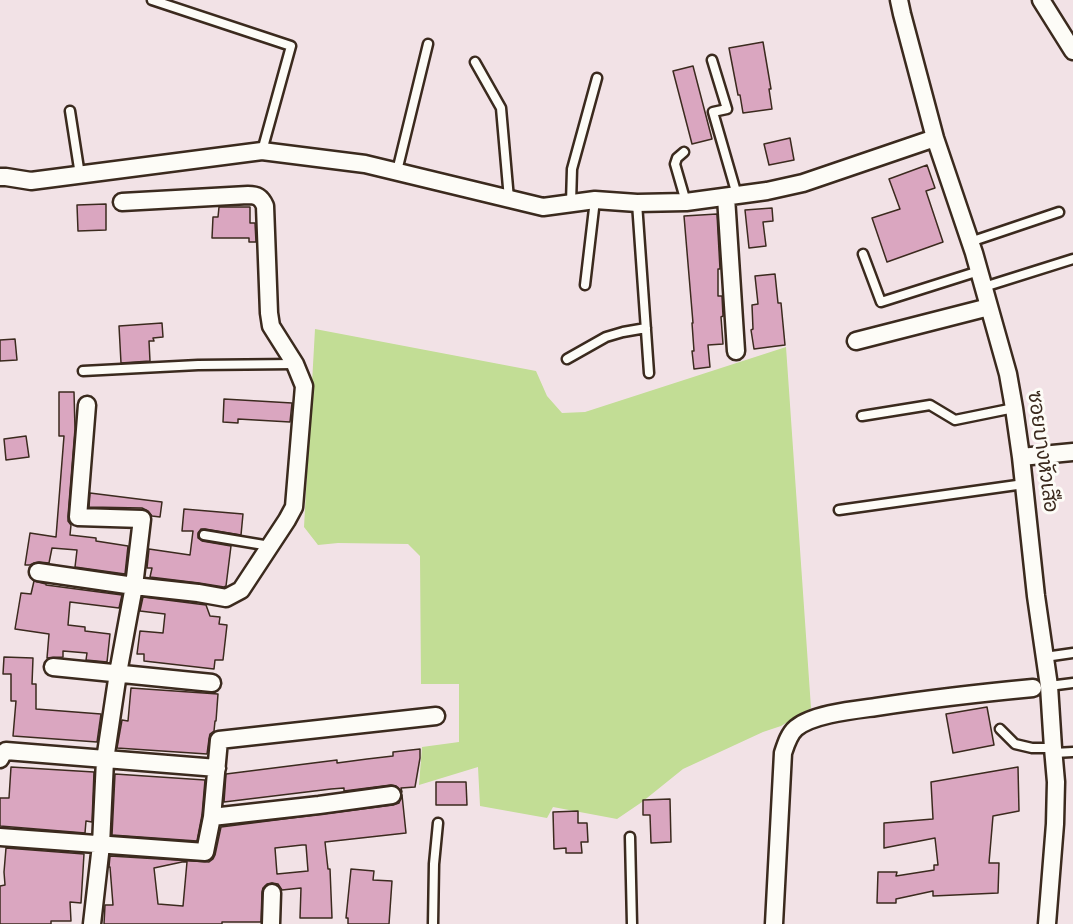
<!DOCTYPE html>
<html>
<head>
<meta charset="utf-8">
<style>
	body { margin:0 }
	canvas { display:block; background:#f2e2e6 }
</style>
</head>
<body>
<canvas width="1073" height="924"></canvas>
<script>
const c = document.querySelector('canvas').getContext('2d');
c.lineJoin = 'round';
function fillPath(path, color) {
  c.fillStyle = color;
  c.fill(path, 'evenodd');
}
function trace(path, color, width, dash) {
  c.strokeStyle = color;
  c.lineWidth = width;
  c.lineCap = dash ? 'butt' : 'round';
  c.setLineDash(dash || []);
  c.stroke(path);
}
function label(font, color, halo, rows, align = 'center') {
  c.font = font + ' "Indie Flower","Playpen Sans Thai",sans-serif';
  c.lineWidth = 6;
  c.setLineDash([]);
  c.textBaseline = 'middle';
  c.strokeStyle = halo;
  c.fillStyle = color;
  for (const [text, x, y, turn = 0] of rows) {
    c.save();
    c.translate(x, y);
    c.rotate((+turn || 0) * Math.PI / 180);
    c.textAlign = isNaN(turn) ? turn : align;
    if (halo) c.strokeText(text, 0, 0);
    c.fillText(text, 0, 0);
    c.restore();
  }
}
fillPath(new Path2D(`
	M 315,329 L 536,371 L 547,396 L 562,413 L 585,412 L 786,347 L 811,708 L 781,726 L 763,732 L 683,769 L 642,802 L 617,819 L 553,807 L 547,818 L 480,806 L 478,767 L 419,785 L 422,747 L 459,742 L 459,684 L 421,684 L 420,556 L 408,544 L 338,543 L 318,545 L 304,527 Z`), '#c2dd95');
const building = new Path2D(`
	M 763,42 L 771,89 L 769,89 L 772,109 L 743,113 L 740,95 L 738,95 L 729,48 Z
	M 693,66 L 712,139 L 692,144 L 673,71 Z
	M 790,138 L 794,160 L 769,165 L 764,144 Z
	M 927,165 L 935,188 L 926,191 L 943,242 L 887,262 L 872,218 L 900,209 L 889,179 Z
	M 106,204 L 106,230 L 78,231 L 77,205 Z
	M 219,207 L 250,207 L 250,223 L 255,223 L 256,242 L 249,242 L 249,238 L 212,238 L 213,217 L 218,217 Z
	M 772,208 L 773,221 L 763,222 L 766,246 L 749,248 L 745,210 Z
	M 717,214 L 720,269 L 718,269 L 718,296 L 722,296 L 723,316 L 721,317 L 723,344 L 708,345 L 710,367 L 694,369 L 692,351 L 694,351 L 692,323 L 693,323 L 684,216 Z
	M 775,274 L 778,303 L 781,303 L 785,345 L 754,349 L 751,330 L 753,329 L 752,305 L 758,304 L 755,276 Z
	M 162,323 L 163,337 L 153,338 L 154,341 L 149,341 L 150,361 L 121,363 L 119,326 Z
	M 15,339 L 17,360 L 0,361 L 0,340 Z
	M 59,392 L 74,392 L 75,429 L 68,516 L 68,521 L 71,525 L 70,535 L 96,538 L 96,541 L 128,546 L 125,574 L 75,567 L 77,550 L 52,548 L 49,563 L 39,562 L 34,563 L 30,565 L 25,565 L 30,533 L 56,537 L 64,436 L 59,436 Z
	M 224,399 L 292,403 L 290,422 L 238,419 L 238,423 L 223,422 Z
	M 26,436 L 29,457 L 6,460 L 4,439 Z
	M 90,493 L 162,502 L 160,517 L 152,516 L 148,511 L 142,508 L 89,507 Z
	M 184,509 L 243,514 L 241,535 L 205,529 L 201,529 L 198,533 L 198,538 L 202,541 L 231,546 L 226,586 L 224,587 L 199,583 L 150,577 L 152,568 L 147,568 L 149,549 L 190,555 L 193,531 L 182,531 Z
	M 34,581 L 46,584 L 46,585 L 122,595 L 119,608 L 70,602 L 68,625 L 85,627 L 85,631 L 110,634 L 107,662 L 86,660 L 87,653 L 63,651 L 63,657 L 47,658 L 49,634 L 15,629 L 21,593 L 31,594 Z
	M 143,597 L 206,605 L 210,616 L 220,617 L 219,624 L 227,625 L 223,660 L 215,660 L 214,669 L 144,661 L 144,654 L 137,654 L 140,631 L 163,633 L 165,614 L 140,611 Z
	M 4,657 L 33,658 L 32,684 L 36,684 L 36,709 L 101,714 L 97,742 L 13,736 L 16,701 L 11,701 L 11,674 L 3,674 Z
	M 131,688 L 218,694 L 216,721 L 215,721 L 214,731 L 210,734 L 209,739 L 207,754 L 117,748 L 122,720 L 128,721 Z
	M 987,707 L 994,745 L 953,753 L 946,714 Z
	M 420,749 L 420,758 L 415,787 L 401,788 L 402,792 L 396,786 L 391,785 L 344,791 L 344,788 L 331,789 L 224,802 L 226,774 L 337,760 L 337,763 L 367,759 L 393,756 L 393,752 Z
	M 11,767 L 94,772 L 92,822 L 86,821 L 85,833 L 0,826 L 0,798 L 9,798 Z
	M 1018,767 L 1019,811 L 993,816 L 989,863 L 999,863 L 998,893 L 933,896 L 933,891 L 896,899 L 896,903 L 877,903 L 878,872 L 897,872 L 896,876 L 934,870 L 934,865 L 938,865 L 935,838 L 884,848 L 884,823 L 933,819 L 931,782 Z
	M 115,774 L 205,780 L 202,815 L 197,841 L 112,835 Z
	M 436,782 L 466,782 L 467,805 L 436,805 Z
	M 402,795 L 406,833 L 325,842 L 328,869 L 330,869 L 332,918 L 300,918 L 301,888 L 282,890 L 278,884 L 272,883 L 267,884 L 263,888 L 262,892 L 261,922 L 222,922 L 222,924 L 104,924 L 105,905 L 113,905 L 110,867 L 109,867 L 110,856 L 209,862 L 213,859 L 215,855 L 221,827 L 393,805 L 399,803 ZM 302,845 L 306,845 L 308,871 L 277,874 L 275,848 ZM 182,862 L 187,862 L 183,906 L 158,904 L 154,868 Z
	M 670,799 L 671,842 L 651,843 L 650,815 L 643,815 L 643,800 Z
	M 578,811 L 578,823 L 587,823 L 588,842 L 581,842 L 582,853 L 566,853 L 566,848 L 554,849 L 553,812 Z
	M 6,848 L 84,854 L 81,903 L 70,902 L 71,921 L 51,921 L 51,924 L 0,924 L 0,886 L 5,885 L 4,872 Z
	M 351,869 L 374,871 L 373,880 L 392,881 L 389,924 L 348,924 L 348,918 L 346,918 Z`);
fillPath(building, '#daa6c0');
trace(building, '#3b2a1e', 1.5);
const lane = new Path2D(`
	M 152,0 L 291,46 L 262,151
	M 712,60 L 727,109 L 713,112 L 737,195
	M 475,62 L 501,108 L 509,199
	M 70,111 L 80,175
	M 684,152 L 677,158 L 675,164 L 686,202
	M 397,171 L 428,44
	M 571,203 L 572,169 L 597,78
	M 637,203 L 649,373
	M 970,242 L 1059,212
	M 863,254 L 881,302 L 979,271
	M 585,285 L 595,200
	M 984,287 L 1073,259
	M 567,359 L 606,337 L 623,332 L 646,328
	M 83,371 L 198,365 L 294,364
	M 862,416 L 930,405 L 955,420 L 1014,408
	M 839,510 L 1024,484
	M 204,535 L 270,546
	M 1045,657 L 1073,653
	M 1049,686 L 1073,683
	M 1000,729 L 1015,744 L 1032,748 L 1053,748
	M 1054,753 L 1073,752
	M 630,837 L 632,924
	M 433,924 L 434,864 L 438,823`);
const street = new Path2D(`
	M 899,0 L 902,14 L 935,138 L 974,253 L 1008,374 L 1014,408 L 1021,457 L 1036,596 L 1049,686 L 1053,748 L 1056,782 L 1055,824 L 1047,924
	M 1041,0 L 1073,51
	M 0,177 L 6,177 L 31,181 L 262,151 L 365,164 L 543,207 L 595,200 L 637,203 L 686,202 L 767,191 L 803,183 L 935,138
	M 726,197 L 736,351
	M 856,341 L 989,307
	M 87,405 L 78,517 L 142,519 L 134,586 L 118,673 L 105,760 L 101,845 L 92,924
	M 1021,457 L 1073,452
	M 38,572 L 134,586 L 198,593 L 226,598 L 241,590 L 287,520 L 294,507 L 304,386 L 295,364 L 271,326 L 269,313 L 265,206 C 261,197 257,195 248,195 L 122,202
	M 53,667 L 212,683
	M 0,759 L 2,755 L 6,751 L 217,768
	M 212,817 L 319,805 L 392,795
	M 0,837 L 205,852 L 212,817 L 219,740 L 436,716
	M 271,924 L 272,893
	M 774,924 L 783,753 C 786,744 789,734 796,728 C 813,714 854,710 876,707 C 928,699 980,693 1033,688`);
trace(lane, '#3b2a1e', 13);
trace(street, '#3b2a1e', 21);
trace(lane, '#fdfcf7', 8);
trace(street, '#fdfcf7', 16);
label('20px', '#3b2a1e', '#fdfcf7', [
	["ซอยบางหัวเสือ",1040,452,82]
]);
</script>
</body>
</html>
